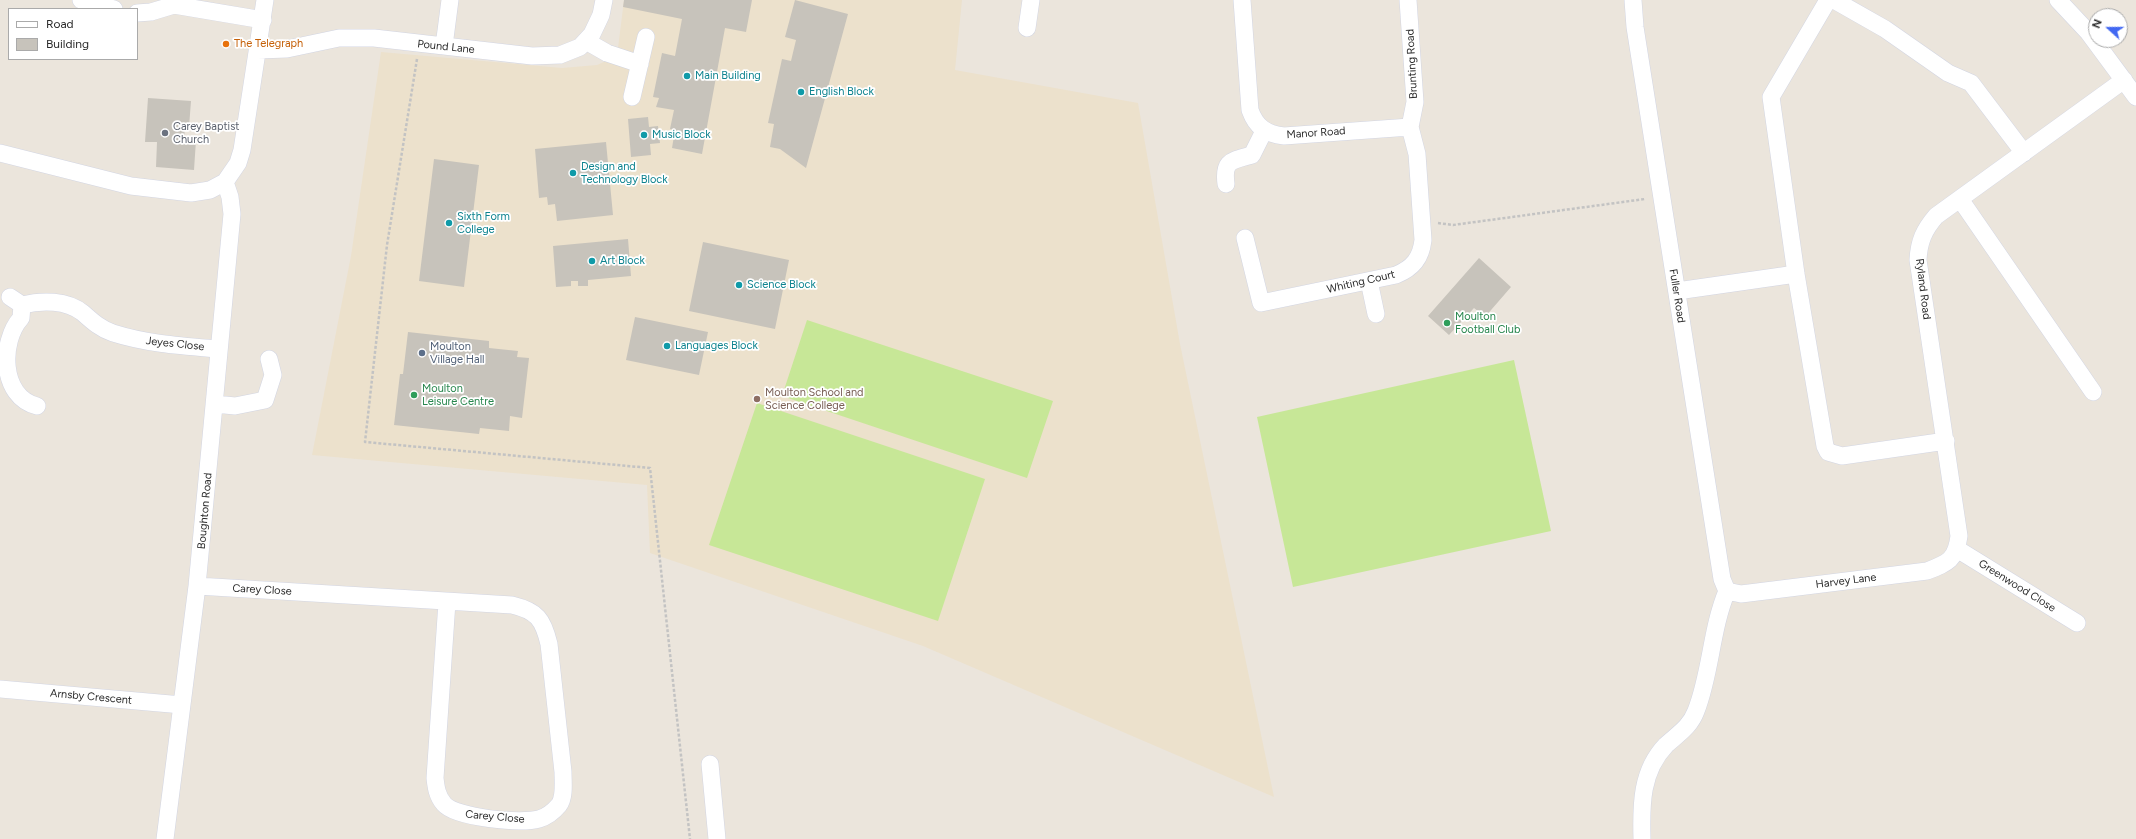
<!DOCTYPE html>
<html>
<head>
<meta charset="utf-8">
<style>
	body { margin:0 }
	#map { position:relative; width:2136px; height:839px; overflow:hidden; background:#ebe5dc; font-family:Figtree,sans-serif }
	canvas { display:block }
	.legend { position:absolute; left:8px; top:8px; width:130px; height:52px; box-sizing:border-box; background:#fff; border:1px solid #aaa; margin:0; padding:5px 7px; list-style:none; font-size:12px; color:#2a2a2a }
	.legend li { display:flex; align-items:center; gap:8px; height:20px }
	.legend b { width:20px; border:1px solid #aaa }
	.north { position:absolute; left:2088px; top:8px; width:40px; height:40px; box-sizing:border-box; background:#fff; border:1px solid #aaa; border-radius:50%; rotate:291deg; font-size:11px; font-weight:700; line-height:16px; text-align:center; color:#2a2a2a }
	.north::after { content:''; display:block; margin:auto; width:14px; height:18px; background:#4268f2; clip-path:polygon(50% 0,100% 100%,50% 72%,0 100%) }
</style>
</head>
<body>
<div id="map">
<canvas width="2136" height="839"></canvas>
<ul class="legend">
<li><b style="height:5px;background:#fff"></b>Road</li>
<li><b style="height:11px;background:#c7c3bb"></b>Building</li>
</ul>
<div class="north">N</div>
</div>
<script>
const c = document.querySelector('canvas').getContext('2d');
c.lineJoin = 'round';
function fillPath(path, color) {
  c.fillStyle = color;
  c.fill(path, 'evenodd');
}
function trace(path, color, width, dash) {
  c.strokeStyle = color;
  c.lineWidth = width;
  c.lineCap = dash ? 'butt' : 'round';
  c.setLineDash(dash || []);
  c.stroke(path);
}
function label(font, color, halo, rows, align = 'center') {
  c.font = font + ' Figtree,sans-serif';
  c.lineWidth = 3.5;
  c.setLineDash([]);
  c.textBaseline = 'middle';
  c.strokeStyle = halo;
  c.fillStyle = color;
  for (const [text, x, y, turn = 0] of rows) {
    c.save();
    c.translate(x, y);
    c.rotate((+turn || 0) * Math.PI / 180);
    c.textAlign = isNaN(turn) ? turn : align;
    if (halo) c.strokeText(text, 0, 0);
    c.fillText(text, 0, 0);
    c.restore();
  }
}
fillPath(new Path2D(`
	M 624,0 L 962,0 L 955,70 L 1138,103 L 1180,344 L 1274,797 L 923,646 L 650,553 L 647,485 L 312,455 L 351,256 L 381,52 L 562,68 L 597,65 L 617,56 Z`), '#ece1cc');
fillPath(new Path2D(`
	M 807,320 L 1053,401 L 1027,478 L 782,396 Z
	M 1514,360 L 1551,531 L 1293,587 L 1257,417 Z
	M 757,403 L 985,479 L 938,621 L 709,545 Z`), '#c7e797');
fillPath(new Path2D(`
	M 624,0 L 752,0 L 746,32 L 725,28 L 702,154 L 672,148 L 675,130 L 670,129 L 674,110 L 656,107 L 659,98 L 653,97 L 662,53 L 675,56 L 682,19 L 623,7 Z
	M 795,0 L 848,14 L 806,168 L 780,149 L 770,147 L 774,124 L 768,123 L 782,59 L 791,61 L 796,40 L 785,37 Z
	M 148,98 L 191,101 L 189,127 L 185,127 L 184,139 L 196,140 L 194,170 L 156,167 L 157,142 L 145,142 Z
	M 648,117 L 649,127 L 658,126 L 660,143 L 650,144 L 651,155 L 631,157 L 628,119 Z
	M 606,142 L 613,215 L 557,221 L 555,204 L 548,205 L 547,197 L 539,198 L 535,149 Z
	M 434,159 L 479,165 L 464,287 L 419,281 Z
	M 628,239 L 631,276 L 588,280 L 588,286 L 578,286 L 578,281 L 571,281 L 571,286 L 556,287 L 553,246 Z
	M 703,242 L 789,260 L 775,329 L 689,311 Z
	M 1479,258 L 1511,287 L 1485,317 L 1474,308 L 1449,335 L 1428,316 Z
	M 635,317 L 708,332 L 699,375 L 626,360 Z
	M 408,332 L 489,341 L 489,348 L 518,351 L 517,357 L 529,358 L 522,418 L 510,416 L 509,431 L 480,428 L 479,434 L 394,425 L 400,374 L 403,374 Z`), '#c7c3bb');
const minor = new Path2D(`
	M 81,0 L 114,9
	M 1242,0 L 1250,110 C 1256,127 1266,134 1284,136 L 1410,127
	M 1633,0 L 1635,27 L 1722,579 L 1727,591
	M 1828,0 L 1771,97 L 1796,274 L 1825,446 L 1828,452 L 1842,456 L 1946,441
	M 1834,0 L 1885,29 L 1948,73 L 1971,83 L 2024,153
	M 2058,0 L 2088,32 L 2136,97
	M 137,13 L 151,12 L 174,5 L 263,20
	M 1027,28 L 1031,0
	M 586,41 L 607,53 L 640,64
	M 444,46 L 450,0
	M 258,50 L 287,49 L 339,38 L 374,38 L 532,56 L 560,55 L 580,47 L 592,34 L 601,15 L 604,0
	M 632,97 L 646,37
	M 0,153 L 131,186 L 191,193 L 210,190 L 225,182 L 238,163 L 242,150 L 265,0
	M 1226,184 C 1223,160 1231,161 1252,155 L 1264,131
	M 1960,199 L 2093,392
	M 1245,238 L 1261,303 L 1396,275 C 1413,268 1421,258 1423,240 L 1417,154 L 1410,127 L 1415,102 L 1408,0
	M 1369,281 L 1376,314
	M 1677,291 L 1796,274
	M 10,297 L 22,305 C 42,300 67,300 83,313 C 93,322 101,329 113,333 C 148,344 182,346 218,349
	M 22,305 L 21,318 C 0,341 0,397 37,406
	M 215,404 L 235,406 L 265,400 L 273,375 L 269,359
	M 1957,549 L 2077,623
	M 197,586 L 512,605 C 537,611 543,619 549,644 L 563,772 C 563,782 565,797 559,805 C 554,811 546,817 539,819 C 521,824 456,818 444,804 C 437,796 436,787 435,778 L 447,602
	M 1727,591 L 1741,594 L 1927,571 C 1948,563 1956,560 1959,536 L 1918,260 C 1919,241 1924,230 1936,216 L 2124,80
	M 0,689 L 182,705
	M 710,764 L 717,839
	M 165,839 L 197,586 L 232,214 L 230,197 L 225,182
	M 1642,839 C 1641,805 1641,771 1666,745 C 1678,734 1690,727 1696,711 C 1711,673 1711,629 1727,591`);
trace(minor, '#d2d5e2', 18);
trace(new Path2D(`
	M 417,59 L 387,245 L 365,442 L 650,468 L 690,839
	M 1438,223 L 1453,225 L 1645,199`), '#c3c3c3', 2.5, [3, 2]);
trace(minor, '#fff', 17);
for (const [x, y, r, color] of [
	[226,44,4,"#e8710a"],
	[687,76,4,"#0f9aa8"],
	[801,92,4,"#0f9aa8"],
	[165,133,4,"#6b7280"],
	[644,135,4,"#0f9aa8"],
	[573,173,4,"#0f9aa8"],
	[449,223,4,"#0f9aa8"],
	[592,261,4,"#0f9aa8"],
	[739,285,4,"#0f9aa8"],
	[1447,323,4,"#2e9e5b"],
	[667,346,4,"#0f9aa8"],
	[422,353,4,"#5c6f8a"],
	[414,395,4,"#2e9e5b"],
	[757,399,4,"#8d6e63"]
]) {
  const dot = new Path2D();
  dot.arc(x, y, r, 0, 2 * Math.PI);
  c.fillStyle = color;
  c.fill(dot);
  trace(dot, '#fff', 1.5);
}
label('11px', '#c56008', '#fff', [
	["The Telegraph",234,44]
], 'left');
label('11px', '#2a2a2a', '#fff', [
	["Pound Lane",446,47,6],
	["Brunting Road",1412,64,-93],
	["Manor Road",1316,133,-4],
	["Whiting Court",1361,282,-13],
	["Ryland Road",1923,289,83],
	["Fuller Road",1677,296,81],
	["Jeyes Close",175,344,6],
	["Boughton Road",205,511,-85],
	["Harvey Lane",1846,581,-7],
	["Greenwood Close",2017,586,32],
	["Carey Close",262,590,3],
	["Arnsby Crescent",91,697,5],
	["Carey Close",495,817,5]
]);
label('11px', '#0d838f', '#fff', [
	["Main Building",695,76],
	["English Block",809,92],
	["Music Block",652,135],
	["Design and",581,167],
	["Technology Block",581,180],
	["Sixth Form",457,217],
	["College",457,230],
	["Art Block",600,261],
	["Science Block",747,285],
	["Languages Block",675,346]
], 'left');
label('11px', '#5b616d', '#fff', [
	["Carey Baptist",173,127],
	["Church",173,140]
], 'left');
label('11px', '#27864d', '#fff', [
	["Moulton",1455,317],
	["Football Club",1455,330],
	["Moulton",422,389],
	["Leisure Centre",422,402]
], 'left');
label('11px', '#4e5e75', '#fff', [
	["Moulton",430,347],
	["Village Hall",430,360]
], 'left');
label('11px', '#785e54', '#fff', [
	["Moulton School and",765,393],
	["Science College",765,406]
], 'left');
</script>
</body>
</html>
